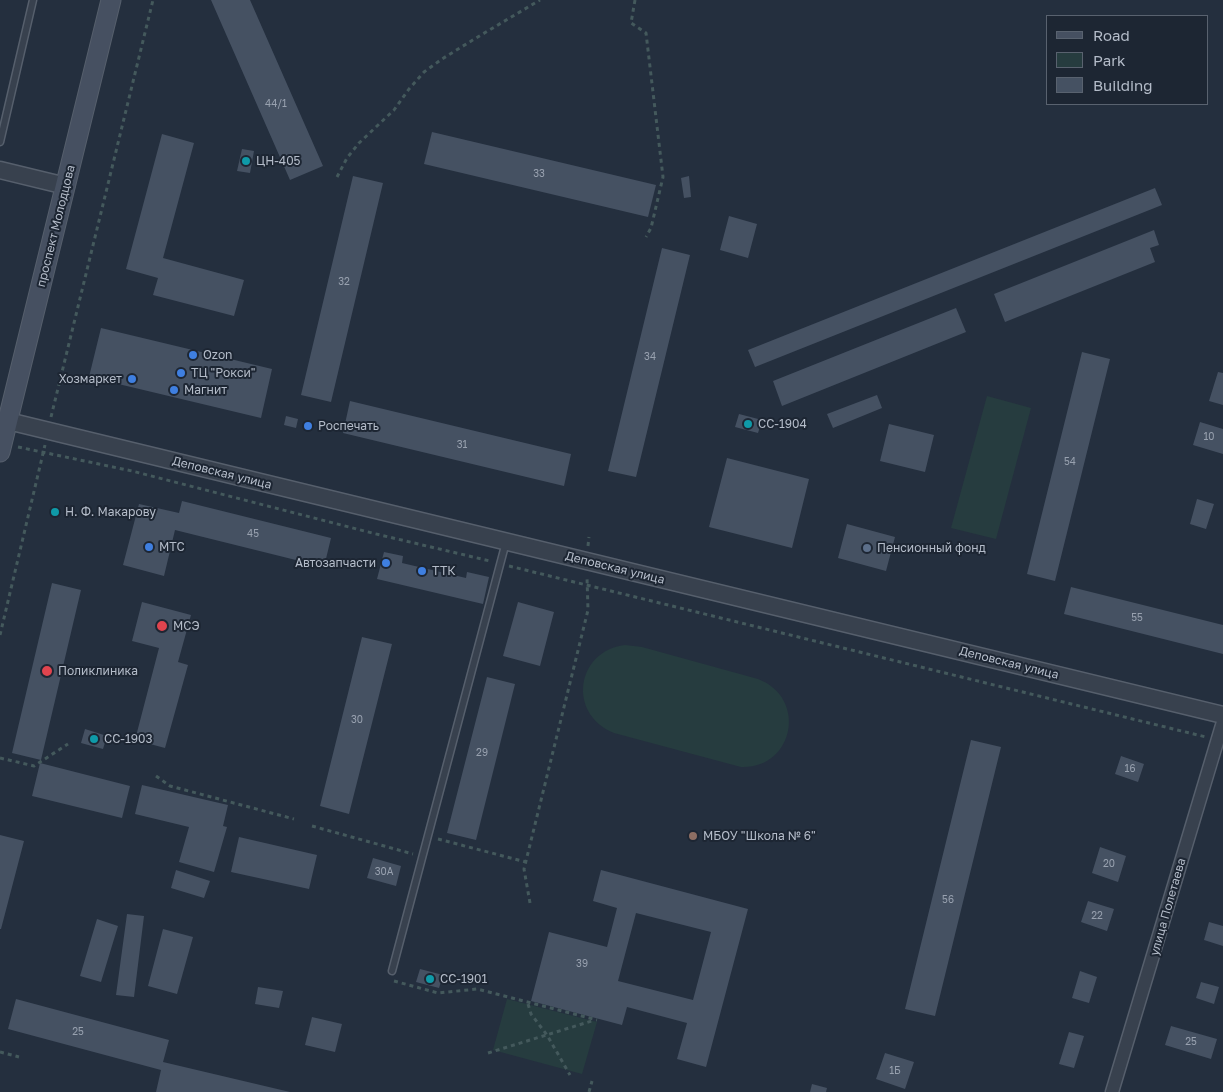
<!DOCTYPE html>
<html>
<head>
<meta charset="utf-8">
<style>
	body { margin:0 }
	#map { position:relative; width:1223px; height:1092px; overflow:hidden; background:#242f3e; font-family:"Golos Text",sans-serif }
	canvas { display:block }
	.legend { position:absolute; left:1046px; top:15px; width:162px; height:90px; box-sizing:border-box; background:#1d2633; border:1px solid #59626f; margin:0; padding:6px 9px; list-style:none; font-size:15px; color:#b4bcc9 }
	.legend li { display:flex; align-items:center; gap:10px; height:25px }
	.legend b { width:25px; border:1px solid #59626f }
</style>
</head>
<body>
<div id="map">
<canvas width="1223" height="1092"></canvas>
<ul class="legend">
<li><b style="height:6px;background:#465061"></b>Road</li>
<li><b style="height:14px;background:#263c3f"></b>Park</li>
<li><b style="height:14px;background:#455162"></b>Building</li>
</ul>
</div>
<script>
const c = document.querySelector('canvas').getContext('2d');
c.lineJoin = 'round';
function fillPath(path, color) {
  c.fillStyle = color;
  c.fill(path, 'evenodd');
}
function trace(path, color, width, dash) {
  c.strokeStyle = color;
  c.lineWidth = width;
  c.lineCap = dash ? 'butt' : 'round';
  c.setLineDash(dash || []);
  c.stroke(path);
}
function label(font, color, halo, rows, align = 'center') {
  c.font = font + ' "Golos Text",sans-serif';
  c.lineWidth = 4;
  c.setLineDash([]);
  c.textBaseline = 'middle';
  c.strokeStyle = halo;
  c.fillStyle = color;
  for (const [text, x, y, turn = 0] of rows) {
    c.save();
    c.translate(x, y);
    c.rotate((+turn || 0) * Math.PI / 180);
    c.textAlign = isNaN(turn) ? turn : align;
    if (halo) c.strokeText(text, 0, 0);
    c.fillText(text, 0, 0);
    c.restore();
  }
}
fillPath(new Path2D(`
	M 987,396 L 1031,408 L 996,539 L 951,528 Z
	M 625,645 L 642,647 L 758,679 C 808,698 794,769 741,767 L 614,733 C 567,714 576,651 625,645 Z
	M 507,999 L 597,1022 L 582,1074 L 493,1050 Z`), '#263c3f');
fillPath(new Path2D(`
	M 211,0 L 250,0 L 323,166 L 290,180 Z
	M 432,132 L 656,185 L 648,217 L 424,164 Z
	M 162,134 L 194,143 L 163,258 L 244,280 L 234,316 L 153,295 L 158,278 L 126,269 Z
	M 242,149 L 254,151 L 250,173 L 237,171 Z
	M 353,176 L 383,183 L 331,402 L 301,395 Z
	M 689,176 L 691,197 L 684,198 L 681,178 Z
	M 1155,188 L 1162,205 L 755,367 L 748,350 Z
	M 729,216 L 757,224 L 748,258 L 720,250 Z
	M 1154,230 L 1159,245 L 1150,248 L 1155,262 L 1005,322 L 994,294 Z
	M 662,248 L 690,255 L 636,477 L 608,471 Z
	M 956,308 L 966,332 L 782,406 L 773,381 Z
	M 101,328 L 272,369 L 261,418 L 89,377 Z
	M 1082,352 L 1110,359 L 1055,581 L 1027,574 Z
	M 1218,372 L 1223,373 L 1223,405 L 1209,401 Z
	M 877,395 L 882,408 L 833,428 L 827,414 Z
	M 350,401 L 571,454 L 564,486 L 343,433 Z
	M 739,414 L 762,420 L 758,433 L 735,427 Z
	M 286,416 L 298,419 L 296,428 L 284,425 Z
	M 1200,422 L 1223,429 L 1223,454 L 1193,445 Z
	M 889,424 L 934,435 L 925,472 L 880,461 Z
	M 727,458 L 809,479 L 792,548 L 709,527 Z
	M 1197,499 L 1214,504 L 1206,529 L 1190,524 Z
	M 182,501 L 331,538 L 324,567 L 175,530 L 164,576 L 123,565 L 139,504 L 179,513 Z
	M 847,524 L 895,537 L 886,571 L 838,558 Z
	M 384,552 L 403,556 L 402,563 L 466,578 L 467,572 L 489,577 L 483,604 L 377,579 Z
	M 52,583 L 81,590 L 41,760 L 12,753 Z
	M 1071,587 L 1223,625 L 1223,654 L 1064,614 Z
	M 142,602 L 191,615 L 178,662 L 188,665 L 165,748 L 135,740 L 159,648 L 132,641 Z
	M 518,602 L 554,612 L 540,666 L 503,656 Z
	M 362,637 L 392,644 L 349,814 L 320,806 Z
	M 487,677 L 515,684 L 476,840 L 447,833 Z
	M 85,729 L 107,736 L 103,749 L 81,743 Z
	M 971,740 L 1001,747 L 935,1016 L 905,1009 Z
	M 1121,756 L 1144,764 L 1138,782 L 1115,774 Z
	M 40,763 L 130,786 L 122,818 L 32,796 Z
	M 142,785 L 228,805 L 223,826 L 227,827 L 214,872 L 179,862 L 189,827 L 135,814 Z
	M 0,835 L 24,841 L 1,929 L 0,929 Z
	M 239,837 L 317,855 L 309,889 L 231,872 Z
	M 1100,847 L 1126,856 L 1118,882 L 1092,873 Z
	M 373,858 L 401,866 L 396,886 L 367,878 Z
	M 176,870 L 210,881 L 204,898 L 171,888 Z
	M 601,870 L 748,909 L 706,1067 L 677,1059 L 687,1023 L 627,1007 L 622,1025 L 531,1001 L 549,932 L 607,947 L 617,908 L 593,901 ZM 636,913 L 711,932 L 693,1000 L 618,981 Z
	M 1088,901 L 1114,909 L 1107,931 L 1081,922 Z
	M 127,914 L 144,916 L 134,997 L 116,995 Z
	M 97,919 L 118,926 L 101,982 L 80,976 Z
	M 1209,922 L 1223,926 L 1223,946 L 1204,940 Z
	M 163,929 L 193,937 L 177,994 L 148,986 Z
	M 420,969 L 443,975 L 439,988 L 416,982 Z
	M 1080,971 L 1097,977 L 1089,1003 L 1072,998 Z
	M 1201,982 L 1219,987 L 1214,1004 L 1196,998 Z
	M 258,987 L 283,991 L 279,1008 L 255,1004 Z
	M 16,999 L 169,1040 L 163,1062 L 290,1092 L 156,1092 L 161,1070 L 8,1029 Z
	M 312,1017 L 342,1024 L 335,1052 L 305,1045 Z
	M 1171,1026 L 1217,1039 L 1211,1059 L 1165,1045 Z
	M 1069,1032 L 1084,1036 L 1074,1068 L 1059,1064 Z
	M 885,1053 L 914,1062 L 905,1089 L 876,1079 Z
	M 812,1084 L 827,1088 L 826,1092 L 810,1092 Z`), '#455162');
const service = new Path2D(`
	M 0,142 L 33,0
	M 392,971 L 506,542`);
const minor = new Path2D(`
	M 1112,1092 L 1223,722`);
const tertiary = new Path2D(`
	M 0,170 L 66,186
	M 8,421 L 1223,715`);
const secondary = new Path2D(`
	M 0,452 L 111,0`);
trace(service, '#565f6c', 9);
trace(minor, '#565f6c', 15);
trace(tertiary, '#565f6c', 19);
trace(secondary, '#565f6c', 21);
trace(new Path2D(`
	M 635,0 L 631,23 L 646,33 L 663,177 L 651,228 L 646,237
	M 337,177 L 347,158 L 359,143 L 394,110 L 409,89 L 424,72 L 442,59 L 476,38 L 540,0
	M 51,417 L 153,0
	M 18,447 L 132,471 L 372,533 L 490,561
	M 588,546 L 589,537
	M 509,566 L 1206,737
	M 0,635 L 45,445
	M 0,758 L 34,766 L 68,744
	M 156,776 L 170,786 L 294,819
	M 312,826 L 413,854
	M 438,839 L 526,862
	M 530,903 L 524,869 L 588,610 L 587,577
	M 394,981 L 438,993 L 477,989 L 597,1020
	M 528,1004 L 531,1014 L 547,1035 L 570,1075
	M 0,1052 L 19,1057
	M 488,1053 L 595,1020
	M 589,1092 L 592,1081`), '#44595c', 3, [4, 4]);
trace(service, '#38414e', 6);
trace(minor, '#38414e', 12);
trace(tertiary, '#38414e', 16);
trace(secondary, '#465061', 19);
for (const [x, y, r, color] of [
	[246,161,5,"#0f9aa8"],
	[193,355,5,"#3f7fe0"],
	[181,373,5,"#3f7fe0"],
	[132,379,5,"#3f7fe0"],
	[174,390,5,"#3f7fe0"],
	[748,424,5,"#0f9aa8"],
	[308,426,5,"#3f7fe0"],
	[55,512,5,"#0f9aa8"],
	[149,547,5,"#3f7fe0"],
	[867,548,5,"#5c6f8a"],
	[386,563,5,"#3f7fe0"],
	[422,571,5,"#3f7fe0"],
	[162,626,6,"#e0444e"],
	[47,671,6,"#e0444e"],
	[94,739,5,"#0f9aa8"],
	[693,836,5,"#8d6e63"],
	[430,979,5,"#0f9aa8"]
]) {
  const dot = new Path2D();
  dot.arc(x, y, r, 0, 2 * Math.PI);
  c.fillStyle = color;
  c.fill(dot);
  trace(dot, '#1d2633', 2);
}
label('10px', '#98a1af', null, [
	["44/1",276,104],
	["33",539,174],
	["32",344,282],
	["34",650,357],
	["10",1209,437],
	["31",462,445],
	["54",1070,462],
	["45",253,534],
	["55",1137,618],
	["30",357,720],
	["29",482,753],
	["16",1130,769],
	["20",1109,864],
	["30А",384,872],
	["56",948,900],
	["22",1097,916],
	["39",582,964],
	["25",78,1032],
	["25",1191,1042],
	["1Б",895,1071]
]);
label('12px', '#b4bcc9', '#1d2633', [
	["ЦН-405",256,161],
	["Ozon",203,355],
	["ТЦ \"Рокси\"",191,373],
	["Хозмаркет",122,379,"right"],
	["Магнит",184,390],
	["СС-1904",758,424],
	["Роспечать",318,426],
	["Н. Ф. Макарову",65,512],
	["МТС",159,547],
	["Пенсионный фонд",877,548],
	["Автозапчасти",376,563,"right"],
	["ТТК",432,571],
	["МСЭ",173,626],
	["Поликлиника",58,671],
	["СС-1903",104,739],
	["МБОУ \"Школа № 6\"",703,836],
	["СС-1901",440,979]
], 'left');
label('12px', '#b4bcc9', '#1d2633', [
	["проспект Молодцова",56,226,-76],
	["Деповская улица",222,473,14],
	["Деповская улица",615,568,14],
	["Деповская улица",1009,663,14],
	["улица Полетаева",1168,907,-74]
]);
</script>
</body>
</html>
